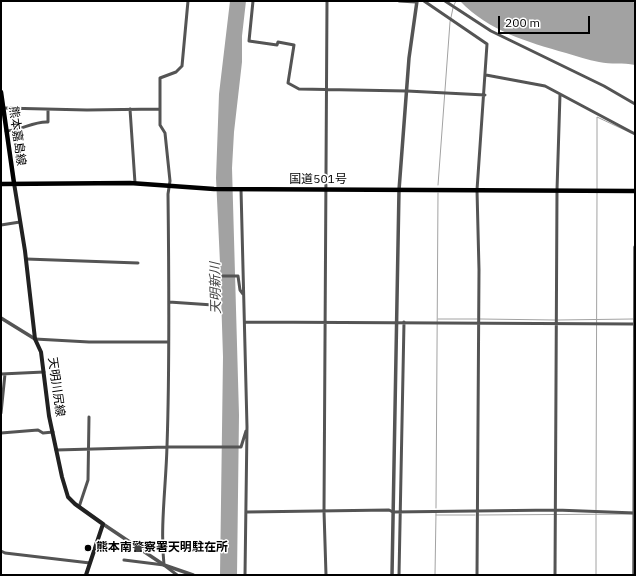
<!DOCTYPE html>
<html>
<head>
<meta charset="utf-8">
<style>
	body { margin:0 }
	#map { position:relative; width:636px; height:576px; overflow:hidden; background:#fff; font-family:"IBM Plex Sans",sans-serif }
	canvas { display:block }
	.frame { position:absolute; inset:0; border:2px solid #000; pointer-events:none }
	.scale { position:absolute; left:498px; top:16px; width:92px; height:18px; box-sizing:border-box; border:2px solid #000; border-top:0; padding-left:5px; font-size:12px; line-height:14px; white-space:nowrap; color:#000; -webkit-text-stroke:3px #fff; paint-order:stroke }
</style>
</head>
<body>
<div id="map">
<canvas width="636" height="576"></canvas>
<div class="frame"></div>
<div class="scale">200 m</div>
</div>
<script>
const c = document.querySelector('canvas').getContext('2d');
c.lineJoin = 'round';
function fillPath(path, color) {
  c.fillStyle = color;
  c.fill(path, 'evenodd');
}
function trace(path, color, width, dash) {
  c.strokeStyle = color;
  c.lineWidth = width;
  c.lineCap = dash ? 'butt' : 'round';
  c.setLineDash(dash || []);
  c.stroke(path);
}
function label(font, color, halo, rows, align = 'center') {
  c.font = font + ' "IBM Plex Sans","Noto Sans JP",sans-serif';
  c.lineWidth = 3;
  c.setLineDash([]);
  c.textBaseline = 'middle';
  c.strokeStyle = halo;
  c.fillStyle = color;
  for (const [text, x, y, turn = 0] of rows) {
    c.save();
    c.translate(x, y);
    c.rotate((+turn || 0) * Math.PI / 180);
    c.textAlign = isNaN(turn) ? turn : align;
    if (halo) c.strokeText(text, 0, 0);
    c.fillText(text, 0, 0);
    c.restore();
  }
}
fillPath(new Path2D(`
	M 230,1 L 246,1 L 242,36 L 242,62 L 234,132 L 232,168 L 239,415 L 237,575 L 220,575 L 223,357 L 220,263 L 216,178 L 219,94 Z
	M 460,1 L 631,1 L 635,3 L 635,65 C 623,62 611,65 599,62 C 588,60 577,56 566,53 C 527,42 489,31 460,1 Z`), '#a2a2a2');
trace(new Path2D(`
	M 454,5 L 456,1
	M 438,185 L 450,22 L 453,8
	M 597,190 L 597,117 L 631,133
	M 438,319 L 477,319
	M 480,319 L 555,320
	M 558,320 L 633,319
	M 436,508 L 438,193
	M 596,510 L 597,193
	M 436,515 L 475,515
	M 479,515 L 633,514
	M 435,575 L 436,513
	M 596,575 L 596,513`), '#a2a2a2', 1);
trace(new Path2D(`
	M 253,1 L 249,41 L 277,45 L 278,42 L 294,45 L 288,83 L 299,89 L 407,91 L 485,95
	M 399,1 L 416,2
	M 424,1 L 487,44 L 477,190 L 479,270 L 477,575
	M 445,1 L 491,31 L 604,86 L 635,104
	M 486,75 L 545,86 L 635,134
	M 3,108 L 87,110 L 159,109
	M 130,109 L 135,183
	M 6,131 C 21,131 33,121 48,122 L 48,110
	M 241,189 L 247,427 L 245,575
	M 1,225 L 20,222
	M 26,259 L 138,263
	M 169,302 L 213,305 L 218,288 L 218,276 L 238,276 L 240,290 L 243,294
	M 245,322 L 635,324
	M 35,339 L 89,342 L 168,342
	M 1,374 L 44,372
	M 1,413 L 5,374
	M 1,433 L 38,430 L 43,433 L 53,432
	M 56,450 L 167,447 L 241,447 L 246,431
	M 79,507 L 88,480 L 89,417
	M 247,512 L 389,510 L 393,512 L 556,510 L 635,513
	M 1,551 L 5,553 L 90,563
	M 124,560 L 164,565 L 177,575
	M 164,565 C 160,526 166,486 167,446 C 170,362 169,278 168,194 L 170,181 L 165,133 L 160,125 L 160,78 L 176,72 L 182,66 L 188,1
	M 326,575 L 324,511 L 327,1
	M 399,575 L 404,322
	M 555,575 L 557,190 L 560,94`), '#545454', 3);
trace(new Path2D(`
	M 1,318 L 35,339
	M 103,524 L 164,565 L 193,575
	M 392,575 L 399,190 L 409,58 L 417,1
	M 634,575 L 635,247`), '#545454', 3.5);
trace(new Path2D(`
	M 14,183 L 25,251 L 35,339 L 41,352 L 49,416 L 62,477 L 68,497 L 75,504 L 103,524 L 86,575`), '#212121', 4);
trace(new Path2D(`
	M 1,92 L 14,183`), '#000', 4.5);
trace(new Path2D(`
	M 1,184 L 130,183 L 214,189 L 635,191`), '#000', 4.5);
for (const [x, y, r, color] of [
	[88,548,4,"#000"]
]) {
  const dot = new Path2D();
  dot.arc(x, y, r, 0, 2 * Math.PI);
  c.fillStyle = color;
  c.fill(dot);
  trace(dot, '#fff', 1.5);
}
label('12px', '#000', '#fff', [
	["熊本嘉島線",17,136,82],
	["国道501号",318,180],
	["天明川尻線",56,387,82]
]);
label('bold 12px', '#000', '#fff', [
	["熊本南警察署天明駐在所",96,548]
], 'left');
label('italic 13px', '#434343', '#fff', [
	["天明新川",216,288,-91]
]);
</script>
</body>
</html>
